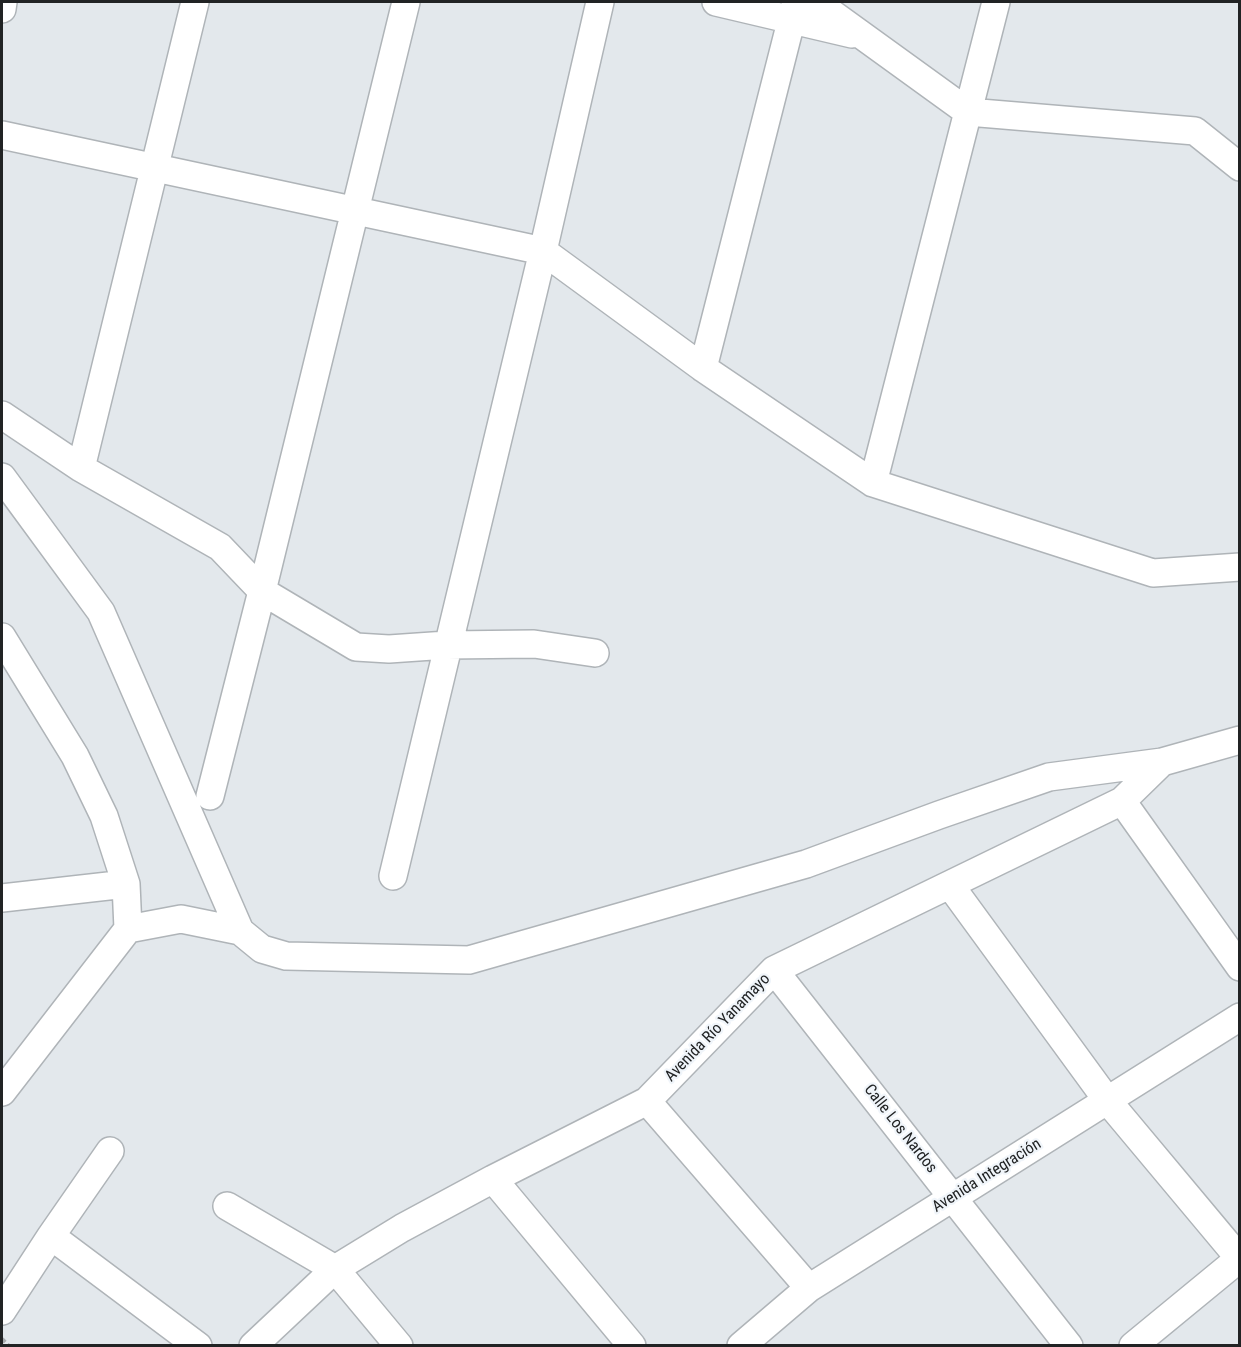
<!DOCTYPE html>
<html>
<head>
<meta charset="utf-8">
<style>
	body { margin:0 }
	#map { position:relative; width:1241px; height:1347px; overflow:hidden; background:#e3e8ec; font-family:"Roboto Condensed",sans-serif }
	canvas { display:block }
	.frame { position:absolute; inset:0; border:3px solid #212324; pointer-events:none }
</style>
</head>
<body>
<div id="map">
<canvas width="1241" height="1347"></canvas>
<div class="frame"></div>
</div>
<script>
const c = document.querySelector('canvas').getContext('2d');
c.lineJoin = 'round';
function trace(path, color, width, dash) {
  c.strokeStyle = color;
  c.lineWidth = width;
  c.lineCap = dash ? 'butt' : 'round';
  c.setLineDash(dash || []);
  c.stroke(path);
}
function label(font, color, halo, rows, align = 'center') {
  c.font = font + ' "Roboto Condensed",sans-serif';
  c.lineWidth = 4.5;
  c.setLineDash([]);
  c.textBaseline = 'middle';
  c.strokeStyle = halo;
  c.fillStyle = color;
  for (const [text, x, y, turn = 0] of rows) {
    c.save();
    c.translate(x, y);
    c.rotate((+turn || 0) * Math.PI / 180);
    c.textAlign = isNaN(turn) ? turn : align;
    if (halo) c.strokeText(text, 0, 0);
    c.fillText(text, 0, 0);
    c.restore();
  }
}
const minor = new Path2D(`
	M 716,2 L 852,34
	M 816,2 L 968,112 L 1195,131 L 1240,167
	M 2,9 L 3,2
	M 2,135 L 543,251 L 703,368 L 873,483 L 1153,573 L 1240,567
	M 703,368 L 796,2
	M 2,415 L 81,468 L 220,547 L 262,591 L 356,647 L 389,649 L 447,645 L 534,644 L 595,653
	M 81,468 L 195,2
	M 2,477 L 101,612 L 240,931
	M 873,483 L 996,2
	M 2,637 L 75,756 L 104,816 L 126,884 L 128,929 L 2,1092
	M 210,796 L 262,591 L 406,2
	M 1122,801 L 1240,967
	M 393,876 L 543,251 L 600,2
	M 950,885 L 1107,1100 L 1240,1259
	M 2,898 L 126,884
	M 128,929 L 181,919 L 240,931 L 262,949 L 286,956 L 469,960 L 806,864 L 939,815 L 1049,777 L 1162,762
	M 774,970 L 1069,1346
	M 647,1101 L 809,1288
	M 493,1179 L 632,1346
	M 227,1206 L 335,1269 L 399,1346
	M 51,1236 L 198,1346
	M 2,1311 L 51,1236 L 110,1151
	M 253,1346 L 335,1269 L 402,1228 L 493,1179 L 647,1101 L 774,970 L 1122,801 L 1162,762 L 1240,740
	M 741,1346 L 809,1288 L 1240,1017
	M 1133,1346 L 1240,1258`);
trace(minor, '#afb4b8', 30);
trace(new Path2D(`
	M 2,1339 L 9,1346`), '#a6aaad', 4, [4.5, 3]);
trace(minor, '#fff', 27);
label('16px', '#212324', '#f0f5fa', [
	["Avenida Río Yanamayo",718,1028,-46],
	["Calle Los Nardos",900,1129,52],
	["Avenida Integración",987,1176,-32]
]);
</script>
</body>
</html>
